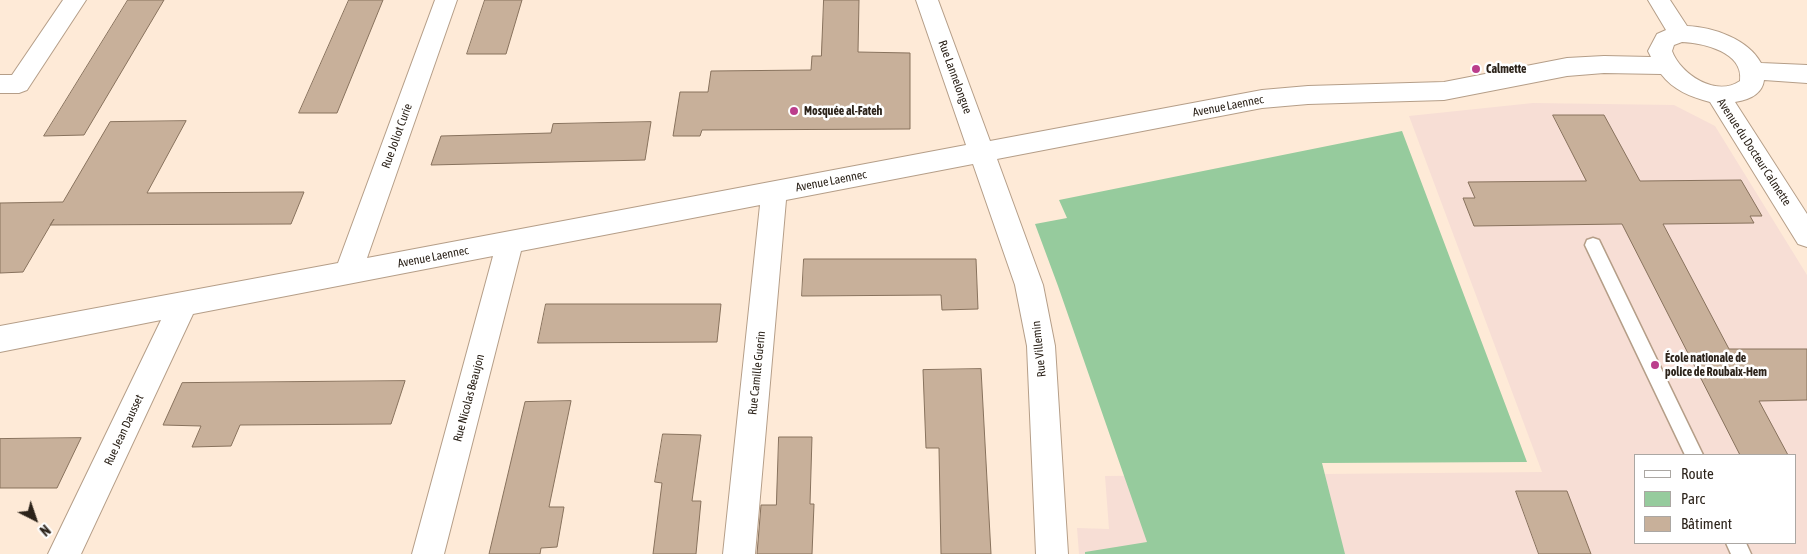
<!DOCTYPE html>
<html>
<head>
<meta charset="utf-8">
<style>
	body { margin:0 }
	#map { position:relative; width:1807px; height:554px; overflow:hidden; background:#feead7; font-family:"Asap Condensed",sans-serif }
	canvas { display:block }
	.legend { position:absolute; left:1634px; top:454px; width:162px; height:90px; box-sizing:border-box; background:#fff; border:1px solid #aba7a3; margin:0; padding:6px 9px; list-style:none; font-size:15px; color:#2c231a }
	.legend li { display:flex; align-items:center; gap:10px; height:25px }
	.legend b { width:25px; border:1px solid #aba7a3 }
	.north { position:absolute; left:10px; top:494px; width:50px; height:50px; -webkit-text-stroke:4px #fff; paint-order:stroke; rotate:139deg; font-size:14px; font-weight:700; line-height:20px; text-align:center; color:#2c231a }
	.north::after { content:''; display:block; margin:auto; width:18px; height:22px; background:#2c231a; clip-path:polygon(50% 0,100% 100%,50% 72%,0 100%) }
</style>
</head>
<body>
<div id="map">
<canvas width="1807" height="554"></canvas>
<ul class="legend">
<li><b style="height:6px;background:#fff"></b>Route</li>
<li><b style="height:14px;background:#96cb9d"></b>Parc</li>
<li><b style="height:14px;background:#c8b09a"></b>Bâtiment</li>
</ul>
<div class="north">N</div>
</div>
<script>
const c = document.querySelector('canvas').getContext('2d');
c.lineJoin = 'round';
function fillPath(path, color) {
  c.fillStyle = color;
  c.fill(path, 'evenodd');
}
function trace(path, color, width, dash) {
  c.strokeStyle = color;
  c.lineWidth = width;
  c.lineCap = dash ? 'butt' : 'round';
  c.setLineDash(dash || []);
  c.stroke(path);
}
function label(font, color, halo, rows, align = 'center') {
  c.font = font + ' "Asap Condensed",sans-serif';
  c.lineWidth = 5;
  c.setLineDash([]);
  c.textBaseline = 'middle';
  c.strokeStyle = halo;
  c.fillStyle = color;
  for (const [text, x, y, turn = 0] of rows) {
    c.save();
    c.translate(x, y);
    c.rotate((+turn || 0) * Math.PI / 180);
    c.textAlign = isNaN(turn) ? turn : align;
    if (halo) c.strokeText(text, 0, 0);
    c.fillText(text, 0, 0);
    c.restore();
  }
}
fillPath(new Path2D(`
	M 1533,103 L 1674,105 L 1715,126 L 1807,275 L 1807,554 L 1079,554 L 1077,528 L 1109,529 L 1105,476 L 1542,472 L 1409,116 ZM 1636,455 L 1796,455 L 1796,543 L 1636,543 Z`), '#f7ded5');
fillPath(new Path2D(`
	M 1402,131 L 1527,462 L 1322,463 L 1345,554 L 1085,554 L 1085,552 L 1147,542 L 1058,286 L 1035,224 L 1067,218 L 1059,200 Z`), '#96cb9d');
const building = new Path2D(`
	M 128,0 L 164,0 L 84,135 L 44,136 Z
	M 349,0 L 383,0 L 337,113 L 299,113 Z
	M 485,0 L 522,0 L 506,54 L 467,54 Z
	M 824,0 L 859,0 L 858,52 L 910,53 L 910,129 L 702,130 L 700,136 L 673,136 L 680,92 L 708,92 L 711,71 L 811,70 L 812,56 L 821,56 Z
	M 1553,115 L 1604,115 L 1640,181 L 1741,180 L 1762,216 L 1750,216 L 1754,223 L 1663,224 L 1729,349 L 1807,349 L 1807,400 L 1759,401 L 1788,455 L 1740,455 L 1622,224 L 1474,226 L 1463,198 L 1475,198 L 1468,182 L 1586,181 Z
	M 186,121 L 147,193 L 304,192 L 291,224 L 50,225 L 54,219 L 23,272 L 0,273 L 0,203 L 63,202 L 110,122 Z
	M 651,122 L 645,160 L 431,165 L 441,136 L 551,133 L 553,124 Z
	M 804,259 L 976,259 L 978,309 L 942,310 L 941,295 L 802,296 Z
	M 546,304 L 721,304 L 717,342 L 538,343 Z
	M 981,369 L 991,554 L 941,554 L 939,448 L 926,448 L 923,370 Z
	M 405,381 L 391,424 L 240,425 L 231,446 L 192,447 L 201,426 L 163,425 L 182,383 Z
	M 571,401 L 549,507 L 564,507 L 557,547 L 541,548 L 540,554 L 489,554 L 525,402 Z
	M 663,434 L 701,435 L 692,501 L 701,501 L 696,554 L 653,554 L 662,483 L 655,482 Z
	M 779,437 L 812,437 L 810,504 L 814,504 L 812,554 L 757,554 L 761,505 L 776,505 Z
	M 81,438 L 57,488 L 0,488 L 0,439 Z
	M 1516,491 L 1567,491 L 1591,554 L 1539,554 Z`);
fillPath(building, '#c8b09a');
trace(building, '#88725d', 1);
const lane = new Path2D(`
	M 1593,238 L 1599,240 L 1703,455 L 1685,455 L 1585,245 L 1587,240 Z
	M 1726,543 L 1746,543 L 1751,554 L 1731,554 Z`);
const street = new Path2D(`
	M 63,0 L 86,0 L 27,90 L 19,93 L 0,93 L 0,75 L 12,75 Z
	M 435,0 L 457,0 L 367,258 L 966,145 L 916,0 L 938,0 L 990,141 L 1262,90 L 1308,86 L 1444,82 L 1567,58 L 1604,56 L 1651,57 L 1648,51 L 1657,34 L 1666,30 L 1648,0 L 1670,0 L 1687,26 C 1713,27 1748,39 1761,63 L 1807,65 L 1807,83 L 1764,80 C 1762,95 1748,100 1735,102 L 1807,214 L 1807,247 L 1798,244 L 1710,102 C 1691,97 1673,90 1661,74 L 1604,73 L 1567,76 L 1444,100 L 1308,104 L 1262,108 L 997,159 L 1043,285 L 1055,346 L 1068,554 L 1036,554 L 1027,346 L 1015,285 L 973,164 L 786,200 L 755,554 L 723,554 L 760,205 L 521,251 L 444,554 L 412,554 L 493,256 L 193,314 L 81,554 L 48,554 L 161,320 L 0,352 L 0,326 L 338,263 ZM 1682,42 C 1704,43 1744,52 1740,81 C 1716,97 1681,75 1672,51 L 1674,45 Z`);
trace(lane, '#b59e88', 3);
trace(street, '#b59e88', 2);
fillPath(lane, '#fff');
fillPath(street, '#fff');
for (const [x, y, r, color] of [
	[1476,69,5,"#bb3e8c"],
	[794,111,5,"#bb3e8c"],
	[1655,365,5,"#bb3e8c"]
]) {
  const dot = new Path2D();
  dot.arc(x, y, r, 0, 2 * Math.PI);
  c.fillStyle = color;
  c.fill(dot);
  trace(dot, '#fff', 2);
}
label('bold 12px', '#2c231a', '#fff', [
	["Calmette",1486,69],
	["Mosquée al-Fateh",804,111],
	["École nationale de",1665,358],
	["police de Roubaix-Hem",1665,372]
], 'left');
label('12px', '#2c231a', '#fff', [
	["Rue Lannelongue",955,77,70],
	["Avenue Laennec",1228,106,-11],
	["Rue Joliot Curie",397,136,-70],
	["Avenue du Docteur Calmette",1754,152,57],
	["Avenue Laennec",831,181,-11],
	["Avenue Laennec",433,257,-11],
	["Rue Villemin",1039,349,-96],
	["Rue Camille Guerin",757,373,-84],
	["Rue Nicolas Beaujon",469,398,-75],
	["Rue Jean Dausset",124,430,-65]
]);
</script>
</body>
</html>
